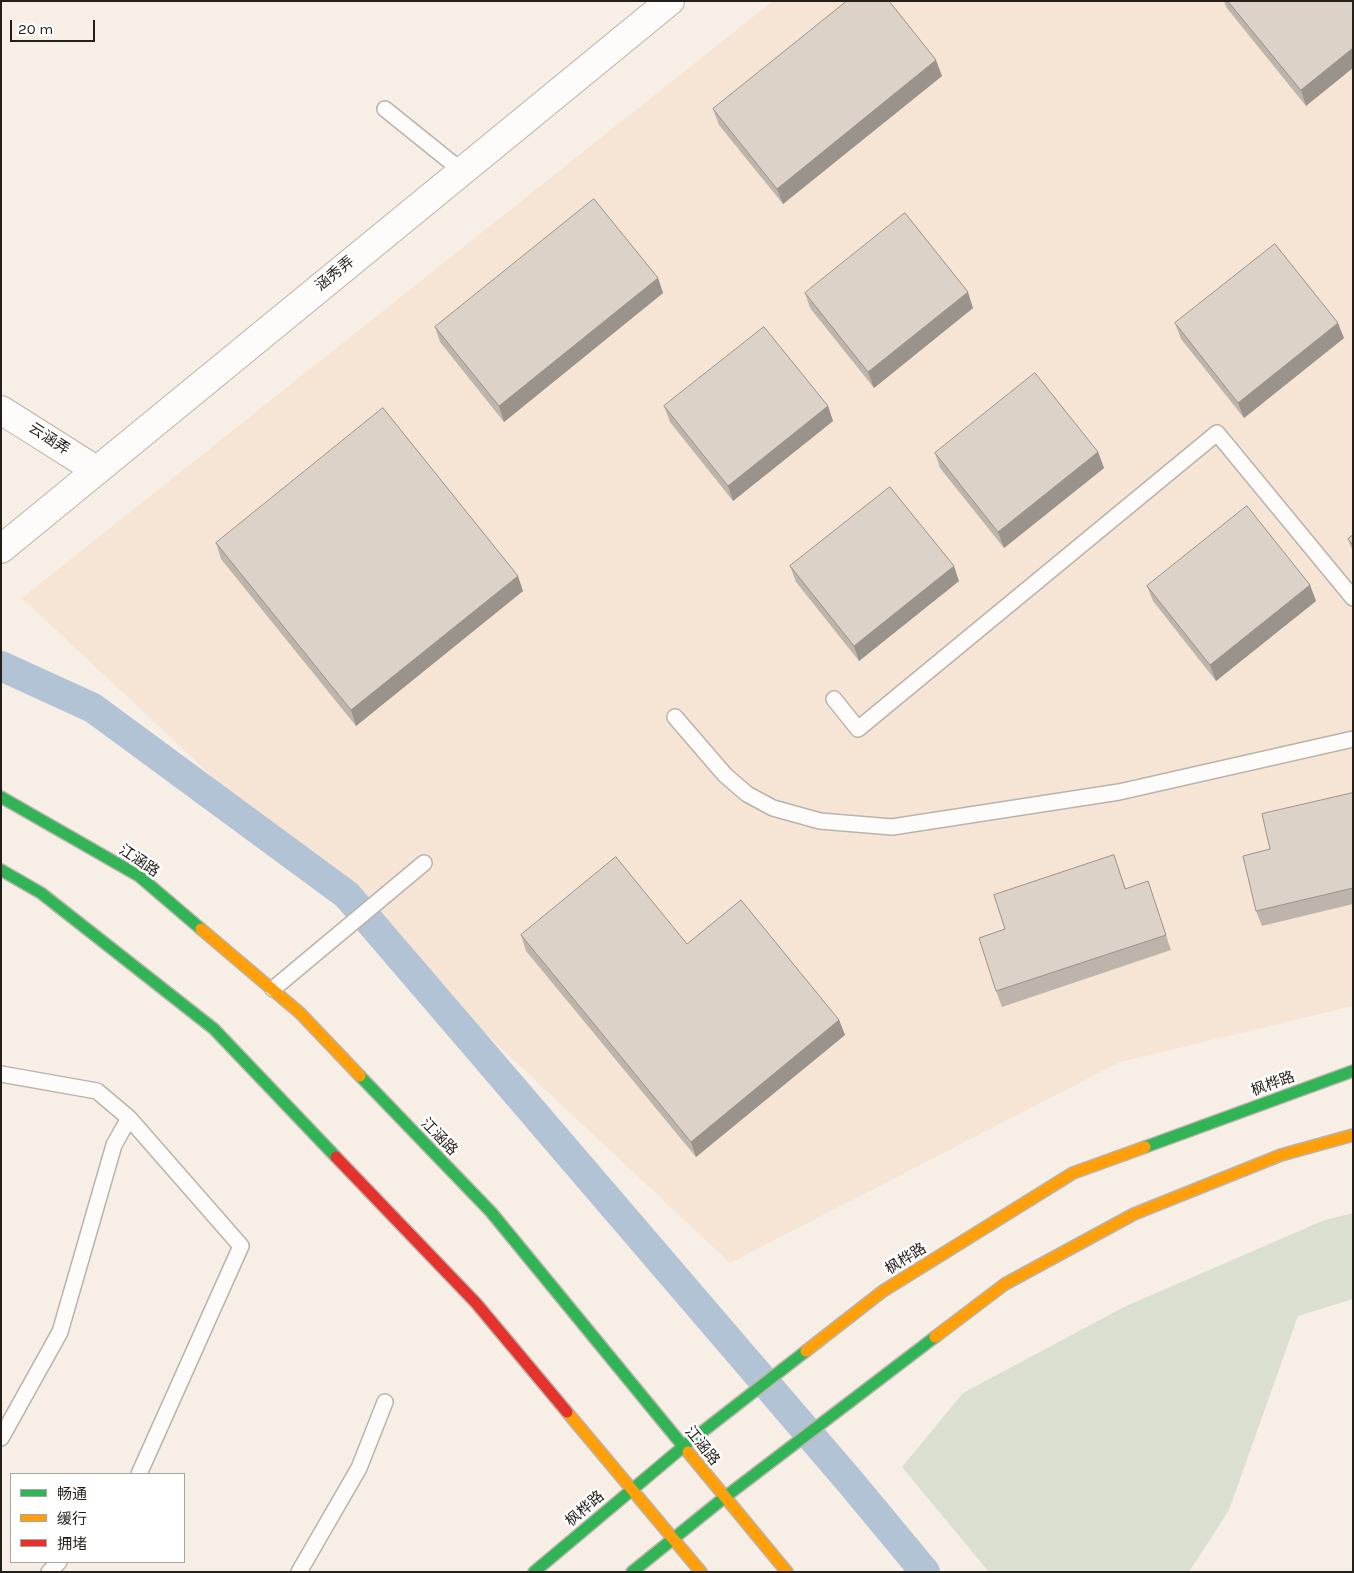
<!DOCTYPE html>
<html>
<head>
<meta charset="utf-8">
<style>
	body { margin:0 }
	#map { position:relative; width:1354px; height:1573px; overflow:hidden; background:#f7eee5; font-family:Karla,"Noto Sans SC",sans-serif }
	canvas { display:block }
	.frame { position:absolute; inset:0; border:2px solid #251f19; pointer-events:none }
	.legend { position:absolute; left:10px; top:1473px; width:175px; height:90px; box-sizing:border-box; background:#fff; border:1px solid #a8a5a3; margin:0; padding:6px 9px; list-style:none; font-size:15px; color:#251f19 }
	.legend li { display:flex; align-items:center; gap:10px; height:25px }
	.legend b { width:25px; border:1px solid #a8a5a3 }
	.scale { position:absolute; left:10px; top:20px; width:85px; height:22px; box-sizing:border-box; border:2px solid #251f19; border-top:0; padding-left:6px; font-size:15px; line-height:18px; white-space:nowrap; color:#251f19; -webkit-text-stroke:4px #fff; paint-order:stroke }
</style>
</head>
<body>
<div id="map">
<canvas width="1354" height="1573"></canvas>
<div class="frame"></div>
<ul class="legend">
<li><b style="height:6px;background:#30b455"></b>畅通</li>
<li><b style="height:6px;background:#ff9f0a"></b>缓行</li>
<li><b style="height:6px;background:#e5322d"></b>拥堵</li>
</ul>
<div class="scale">20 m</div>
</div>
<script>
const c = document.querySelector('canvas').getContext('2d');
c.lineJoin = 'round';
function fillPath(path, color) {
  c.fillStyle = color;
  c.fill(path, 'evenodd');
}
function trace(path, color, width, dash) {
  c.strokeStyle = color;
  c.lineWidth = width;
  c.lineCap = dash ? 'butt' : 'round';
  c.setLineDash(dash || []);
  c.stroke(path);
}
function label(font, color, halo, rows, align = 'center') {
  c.font = font + ' Karla,"Noto Sans SC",sans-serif';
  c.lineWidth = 5;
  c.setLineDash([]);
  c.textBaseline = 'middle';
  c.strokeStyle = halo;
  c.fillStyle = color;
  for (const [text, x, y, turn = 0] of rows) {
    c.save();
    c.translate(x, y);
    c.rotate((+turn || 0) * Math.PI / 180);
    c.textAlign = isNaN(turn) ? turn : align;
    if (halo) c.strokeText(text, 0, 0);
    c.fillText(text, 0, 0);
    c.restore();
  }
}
fillPath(new Path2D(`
	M 773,1 L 1353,1 L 1353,1006 L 1120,1062 L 730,1263 L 22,598 Z`), '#f6e5d5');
fillPath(new Path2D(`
	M 1353,1213 L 1353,1299 L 1298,1316 L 1229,1510 L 1189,1572 L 989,1572 L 902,1467 L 963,1393 L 1124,1307 L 1322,1221 Z`), '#dadfd0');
trace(new Path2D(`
	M 1,666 L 93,708 L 347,895 L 852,1484 L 925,1572`), '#b2c3d6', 30);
const lane = new Path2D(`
	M 385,109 L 462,171
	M 834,699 L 858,729 L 1217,433 L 1353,598
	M 675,717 L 725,775 L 747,794 L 773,808 L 820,821 L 892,827 L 1119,792 L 1353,739
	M 273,989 L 424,863
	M 1,1074 L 97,1091 L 129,1118 L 241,1246 L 139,1474
	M 1,1438 L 60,1332 L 114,1145 L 129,1118
	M 49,1572 L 59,1562
	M 299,1572 L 359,1468 L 385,1402`);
const street = new Path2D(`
	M 1,410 L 96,470
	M 1,549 L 670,1`);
const fast = new Path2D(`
	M 1,797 L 139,876 L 201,929
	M 1,870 L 41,893 L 214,1029 L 336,1157
	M 360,1076 L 491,1212 L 688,1452
	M 1145,1147 L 1353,1071
	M 534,1572 L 684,1446 L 806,1351
	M 632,1572 L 725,1497 L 935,1337`);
const slow = new Path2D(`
	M 201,929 L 300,1013 L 360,1076
	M 935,1337 L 1005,1284 L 1134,1214 L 1281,1155 L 1353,1135
	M 806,1351 L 883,1291 L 1073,1173 L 1145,1147
	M 567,1412 L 701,1572
	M 688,1452 L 787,1572`);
const jam = new Path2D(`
	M 336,1157 L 476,1303 L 567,1412`);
trace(lane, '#bab3ac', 18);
trace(street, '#bab3ac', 30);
trace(fast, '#bab3ac', 14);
trace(slow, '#bab3ac', 14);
trace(jam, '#bab3ac', 14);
trace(lane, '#fefcfb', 15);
trace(street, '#fefcfb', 28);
trace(fast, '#30b455', 11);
trace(slow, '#ff9f0a', 11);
trace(jam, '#e5322d', 11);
fillPath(new Path2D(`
	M 1224,1 L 1353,1 L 1306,106 L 1226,7 Z
	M 942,76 L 783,204 L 719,125 L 713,109 Z
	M 658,278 L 663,293 L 504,422 L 440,342 L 435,327 Z
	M 805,293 L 973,308 L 874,388 L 810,308 Z
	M 1175,323 L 1344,338 L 1244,418 L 1181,339 Z
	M 664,406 L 828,406 L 833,421 L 733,501 L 670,422 Z
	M 1098,452 L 1104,468 L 1004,548 L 940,468 L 935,453 Z
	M 1353,535 L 1353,552 L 1348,539 Z
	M 216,543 L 523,591 L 356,726 L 221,559 Z
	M 790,566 L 959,581 L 859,661 L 796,582 Z
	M 1310,585 L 1316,601 L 1216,681 L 1153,601 L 1147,586 Z
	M 1353,793 L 1353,904 L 1262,926 L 1256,911 Z
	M 1119,870 L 1126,889 L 1153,897 L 1171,950 L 1002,1007 L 996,991 L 1005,929 Z
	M 521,935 L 687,944 L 839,1020 L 845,1035 L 696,1157 L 526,951 Z`), '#bdb5ac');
fillPath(new Path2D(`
	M 1353,48 L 1353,68 L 1306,106 L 1301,90 Z
	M 936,60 L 942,76 L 783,204 L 777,189 Z
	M 658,278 L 663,293 L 504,422 L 499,406 Z
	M 968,292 L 973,308 L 874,388 L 868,372 Z
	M 1338,323 L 1344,338 L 1244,418 L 1238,403 Z
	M 828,406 L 833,421 L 733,501 L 728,486 Z
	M 1098,452 L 1104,468 L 1004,548 L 998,532 Z
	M 954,566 L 959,581 L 859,661 L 854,646 Z
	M 518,576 L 523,591 L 356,726 L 351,710 Z
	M 1310,585 L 1316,601 L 1216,681 L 1210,665 Z
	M 839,1020 L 845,1035 L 696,1157 L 691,1142 Z`), '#9a938c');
const building = new Path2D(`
	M 847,1 L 889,1 L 936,60 L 777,189 L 713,109 Z
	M 1228,1 L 1353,1 L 1353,48 L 1301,90 Z
	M 594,199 L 658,278 L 499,406 L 435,327 Z
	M 905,213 L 968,292 L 868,372 L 805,293 Z
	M 1275,244 L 1338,323 L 1238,403 L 1175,323 Z
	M 764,327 L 828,406 L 728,486 L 664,406 Z
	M 1035,373 L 1098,452 L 998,532 L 935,453 Z
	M 383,408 L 518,576 L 351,710 L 216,543 Z
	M 890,487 L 954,566 L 854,646 L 790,566 Z
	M 1247,506 L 1310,585 L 1210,665 L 1147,586 Z
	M 1353,535 L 1353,545 L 1348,539 Z
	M 1353,793 L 1353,888 L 1256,911 L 1243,856 L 1270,849 L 1262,814 Z
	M 1114,855 L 1125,889 L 1148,881 L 1166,935 L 996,991 L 979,938 L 1005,929 L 994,895 Z
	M 616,857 L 687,944 L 741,900 L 839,1020 L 691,1142 L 521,935 Z`);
fillPath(building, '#dcd2c8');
trace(building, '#9a938c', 1);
label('15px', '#251f19', '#fff', [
	["涵秀弄",335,274,-39],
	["云涵弄",49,439,33],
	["江涵路",139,861,34],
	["枫桦路",1273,1084,-20],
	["江涵路",439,1137,46],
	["枫桦路",906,1259,-32],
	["江涵路",702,1446,51],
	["枫桦路",585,1509,-41]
]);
</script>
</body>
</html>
